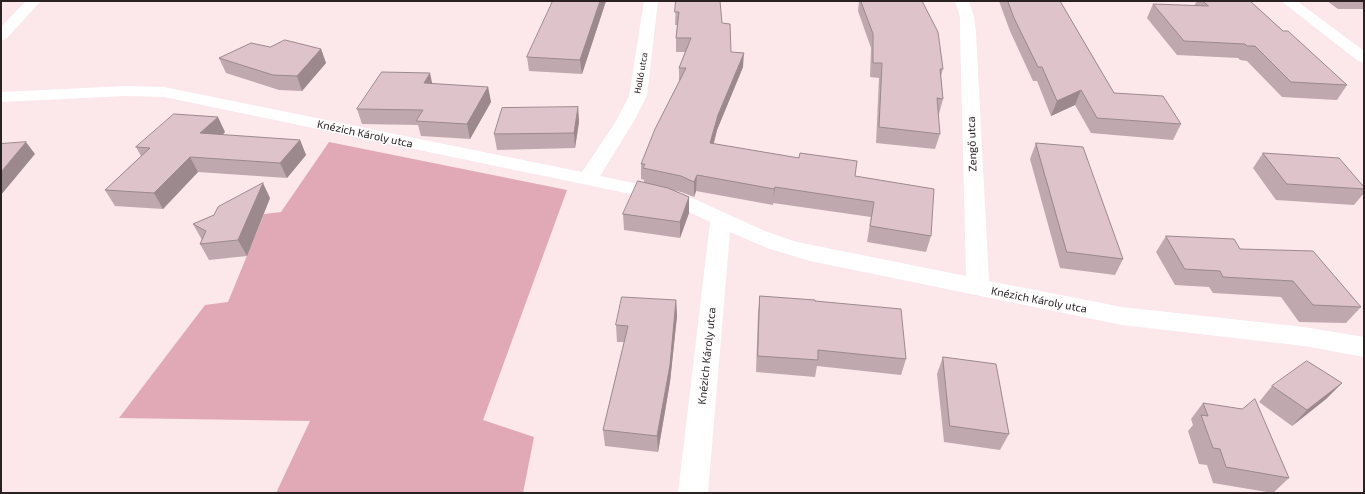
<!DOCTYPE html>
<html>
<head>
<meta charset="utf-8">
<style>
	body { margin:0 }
	#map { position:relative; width:1365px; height:494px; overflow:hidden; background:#fce7eb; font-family:"Exo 2",sans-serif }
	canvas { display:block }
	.frame { position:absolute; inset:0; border:2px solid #2a2123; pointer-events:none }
</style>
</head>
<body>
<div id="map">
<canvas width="1365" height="494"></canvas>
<div class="frame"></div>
</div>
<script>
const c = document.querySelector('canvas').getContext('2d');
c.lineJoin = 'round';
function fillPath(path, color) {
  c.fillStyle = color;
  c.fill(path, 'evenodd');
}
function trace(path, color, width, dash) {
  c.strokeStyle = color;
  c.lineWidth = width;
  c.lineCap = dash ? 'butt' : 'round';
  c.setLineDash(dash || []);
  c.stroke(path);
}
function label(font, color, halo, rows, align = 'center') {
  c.font = font + ' "Exo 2",sans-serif';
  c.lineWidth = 3;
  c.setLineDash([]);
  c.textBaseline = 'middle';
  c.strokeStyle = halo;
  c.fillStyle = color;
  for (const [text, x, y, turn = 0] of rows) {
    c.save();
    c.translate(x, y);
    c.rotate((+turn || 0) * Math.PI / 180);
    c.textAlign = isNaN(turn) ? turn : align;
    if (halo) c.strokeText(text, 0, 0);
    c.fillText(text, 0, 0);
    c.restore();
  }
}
fillPath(new Path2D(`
	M 329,142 L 567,190 L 483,420 L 534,437 L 523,493 L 276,493 L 310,421 L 119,418 L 205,305 L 228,302 L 264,214 L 281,212 Z`), '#e1a9b6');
fillPath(new Path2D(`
	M 26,1 L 41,1 L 6,39 L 1,41 L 1,27 Z
	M 644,1 L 658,1 L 647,96 L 634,121 L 600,176 L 681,193 L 765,231 L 797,242 L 966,276 L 960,33 L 960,17 L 955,1 L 969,1 L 974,17 L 976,33 L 989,281 L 1122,307 L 1304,327 L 1364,337 L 1364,357 L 1304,346 L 1122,325 L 810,261 L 767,248 L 730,232 L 708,493 L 678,493 L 710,222 L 669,202 L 164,97 L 126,96 L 1,102 L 1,92 L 126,86 L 164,87 L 582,172 L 616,121 L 629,96 Z
	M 1281,1 L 1297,1 L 1364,51 L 1364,63 L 1358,61 Z`), '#fff');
fillPath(new Path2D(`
	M 606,1 L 582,74 L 529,71 L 527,57 Z
	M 676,1 L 722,23 L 731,52 L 743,67 L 717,130 L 714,144 L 855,176 L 931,236 L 926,252 L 867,242 L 871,217 L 773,203 L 773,205 L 696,191 L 694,197 L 681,192 L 673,190 L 689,197 L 689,213 L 680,238 L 624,230 L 623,214 L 644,183 L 644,180 L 641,179 L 641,164 L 679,82 L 679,68 L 685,52 L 676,52 L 676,38 L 677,25 L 675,25 Z
	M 859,1 L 922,1 L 943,69 L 941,76 L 943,99 L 939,114 L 938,114 L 940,134 L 935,149 L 876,143 L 879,78 L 870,77 L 871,48 L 858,11 Z
	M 999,1 L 1060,1 L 1114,93 L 1181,124 L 1173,140 L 1091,133 L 1075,105 L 1051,116 L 1037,81 L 1033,81 L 1010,31 Z
	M 1197,1 L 1250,1 L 1283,31 L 1347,85 L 1337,100 L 1282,97 L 1247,61 L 1240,60 L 1238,58 L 1177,55 L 1147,18 L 1153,4 L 1194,6 Z
	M 1327,1 L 1364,1 L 1364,9 L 1338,9 Z
	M 270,47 L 321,49 L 326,63 L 302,91 L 279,90 L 226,73 L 219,58 Z
	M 432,84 L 488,87 L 491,102 L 470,139 L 421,136 L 418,125 L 362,124 L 357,109 Z
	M 578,107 L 579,122 L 575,148 L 497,150 L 494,134 Z
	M 225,132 L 222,135 L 300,140 L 306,155 L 287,178 L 198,172 L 163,209 L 115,206 L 105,190 L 141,156 L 136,147 Z
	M 1036,143 L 1123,259 L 1115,275 L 1060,268 L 1030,159 Z
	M 1263,153 L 1364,187 L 1364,193 L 1354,205 L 1276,200 L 1253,168 Z
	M 270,198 L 247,256 L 209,260 L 200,244 L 202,240 L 193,224 Z
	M 1166,236 L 1240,249 L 1361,307 L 1346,323 L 1299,322 L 1281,297 L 1213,293 L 1209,287 L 1175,285 L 1156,252 Z
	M 760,296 L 815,301 L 906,359 L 901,375 L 817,366 L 815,377 L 756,372 L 758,312 Z
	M 676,300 L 677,316 L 670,382 L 658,452 L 605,446 L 603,430 L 624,342 L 617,342 L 616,325 Z
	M 943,357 L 1009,434 L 1000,450 L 944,442 L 937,374 Z
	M 1342,383 L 1326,399 L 1292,426 L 1259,402 L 1272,386 Z
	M 1203,403 L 1289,478 L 1273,493 L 1213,483 L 1207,465 L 1199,464 L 1188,431 L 1193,425 L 1191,419 Z`), '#bfa9ae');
fillPath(new Path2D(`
	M 600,1 L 606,1 L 582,74 L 580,60 Z
	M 321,49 L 326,63 L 302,91 L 297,76 Z
	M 744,53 L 743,67 L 717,130 L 709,158 L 710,143 L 718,115 Z
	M 430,73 L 433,87 L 424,83 Z
	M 488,87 L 491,102 L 470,139 L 467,124 Z
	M 1081,90 L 1075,105 L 1051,116 L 1057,101 Z
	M 578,107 L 579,122 L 575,148 L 574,133 Z
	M 218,117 L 225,132 L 208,149 L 200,133 Z
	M 300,140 L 306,155 L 287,178 L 280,163 Z
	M 26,142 L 35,154 L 1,195 L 1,172 Z
	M 190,157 L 198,172 L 163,209 L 154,193 Z
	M 697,175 L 696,191 L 694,197 L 694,182 Z
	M 263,183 L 270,198 L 247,256 L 238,240 Z
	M 775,187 L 773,203 L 773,205 L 774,189 Z
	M 689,197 L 689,213 L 680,238 L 680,222 Z
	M 676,300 L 677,316 L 670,382 L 658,452 L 657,436 Z
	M 1342,383 L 1326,399 L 1292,426 L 1307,410 Z`), '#9b898d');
const building = new Path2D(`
	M 553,1 L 600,1 L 580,60 L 527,57 Z
	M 676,1 L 720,1 L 722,23 L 730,24 L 731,52 L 744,53 L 718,115 L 710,143 L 799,158 L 800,153 L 857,161 L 855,176 L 934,189 L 931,236 L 870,226 L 874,202 L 775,187 L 774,189 L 697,175 L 694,182 L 681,176 L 643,168 L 645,164 L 641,164 L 655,129 L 686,68 L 679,68 L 691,38 L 676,38 L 679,12 L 675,12 Z
	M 861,1 L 922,1 L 938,32 L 943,69 L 940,69 L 943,99 L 937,98 L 940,134 L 879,127 L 882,63 L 873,63 L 873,34 Z
	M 1008,1 L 1060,1 L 1114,93 L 1163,96 L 1181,124 L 1097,118 L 1081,90 L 1057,101 L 1042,67 L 1038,67 L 1014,18 Z
	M 1203,1 L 1250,1 L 1283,31 L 1288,31 L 1347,85 L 1291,82 L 1255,46 L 1247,46 L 1245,44 L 1184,41 L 1153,4 L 1208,6 Z
	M 285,40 L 321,49 L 297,76 L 273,75 L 219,58 L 251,43 L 270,47 Z
	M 382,72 L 430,73 L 424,83 L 488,87 L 467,124 L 416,121 L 423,110 L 357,109 Z
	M 578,107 L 574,133 L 494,134 L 502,108 Z
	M 174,114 L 218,117 L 200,133 L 300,140 L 280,163 L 190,157 L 154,193 L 105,190 L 150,148 L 136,147 Z
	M 26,142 L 1,172 L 1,144 Z
	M 1036,143 L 1083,147 L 1123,259 L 1067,252 Z
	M 1263,153 L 1339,158 L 1364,187 L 1364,189 L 1287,184 Z
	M 638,181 L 668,188 L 689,197 L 680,222 L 623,214 Z
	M 263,183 L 238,240 L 200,244 L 206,231 L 193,224 L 214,215 L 218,207 Z
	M 1166,236 L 1234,239 L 1240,249 L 1313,251 L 1361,307 L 1313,305 L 1293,281 L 1223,277 L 1220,271 L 1185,269 Z
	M 760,296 L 815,300 L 815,301 L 901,309 L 906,359 L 818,350 L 818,360 L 758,356 Z
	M 622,297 L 676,300 L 670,365 L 657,436 L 603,430 L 628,326 L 616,325 Z
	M 943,357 L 996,364 L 1009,434 L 950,426 Z
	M 1307,361 L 1342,383 L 1307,410 L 1272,386 Z
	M 1255,399 L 1289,478 L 1226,467 L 1220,449 L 1213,448 L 1201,415 L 1208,416 L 1203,403 L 1242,409 Z`);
fillPath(building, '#dec4ca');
trace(building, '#9b898d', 1);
label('9px', '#2a2123', '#fff', [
	["Holló utca",641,73,-80]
]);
label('11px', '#2a2123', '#fff', [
	["Knézich Károly utca",365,134,12],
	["Zengő utca",972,144,-92],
	["Knézich Károly utca",1039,300,11],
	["Knézich Károly utca",707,356,-84]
]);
</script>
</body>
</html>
